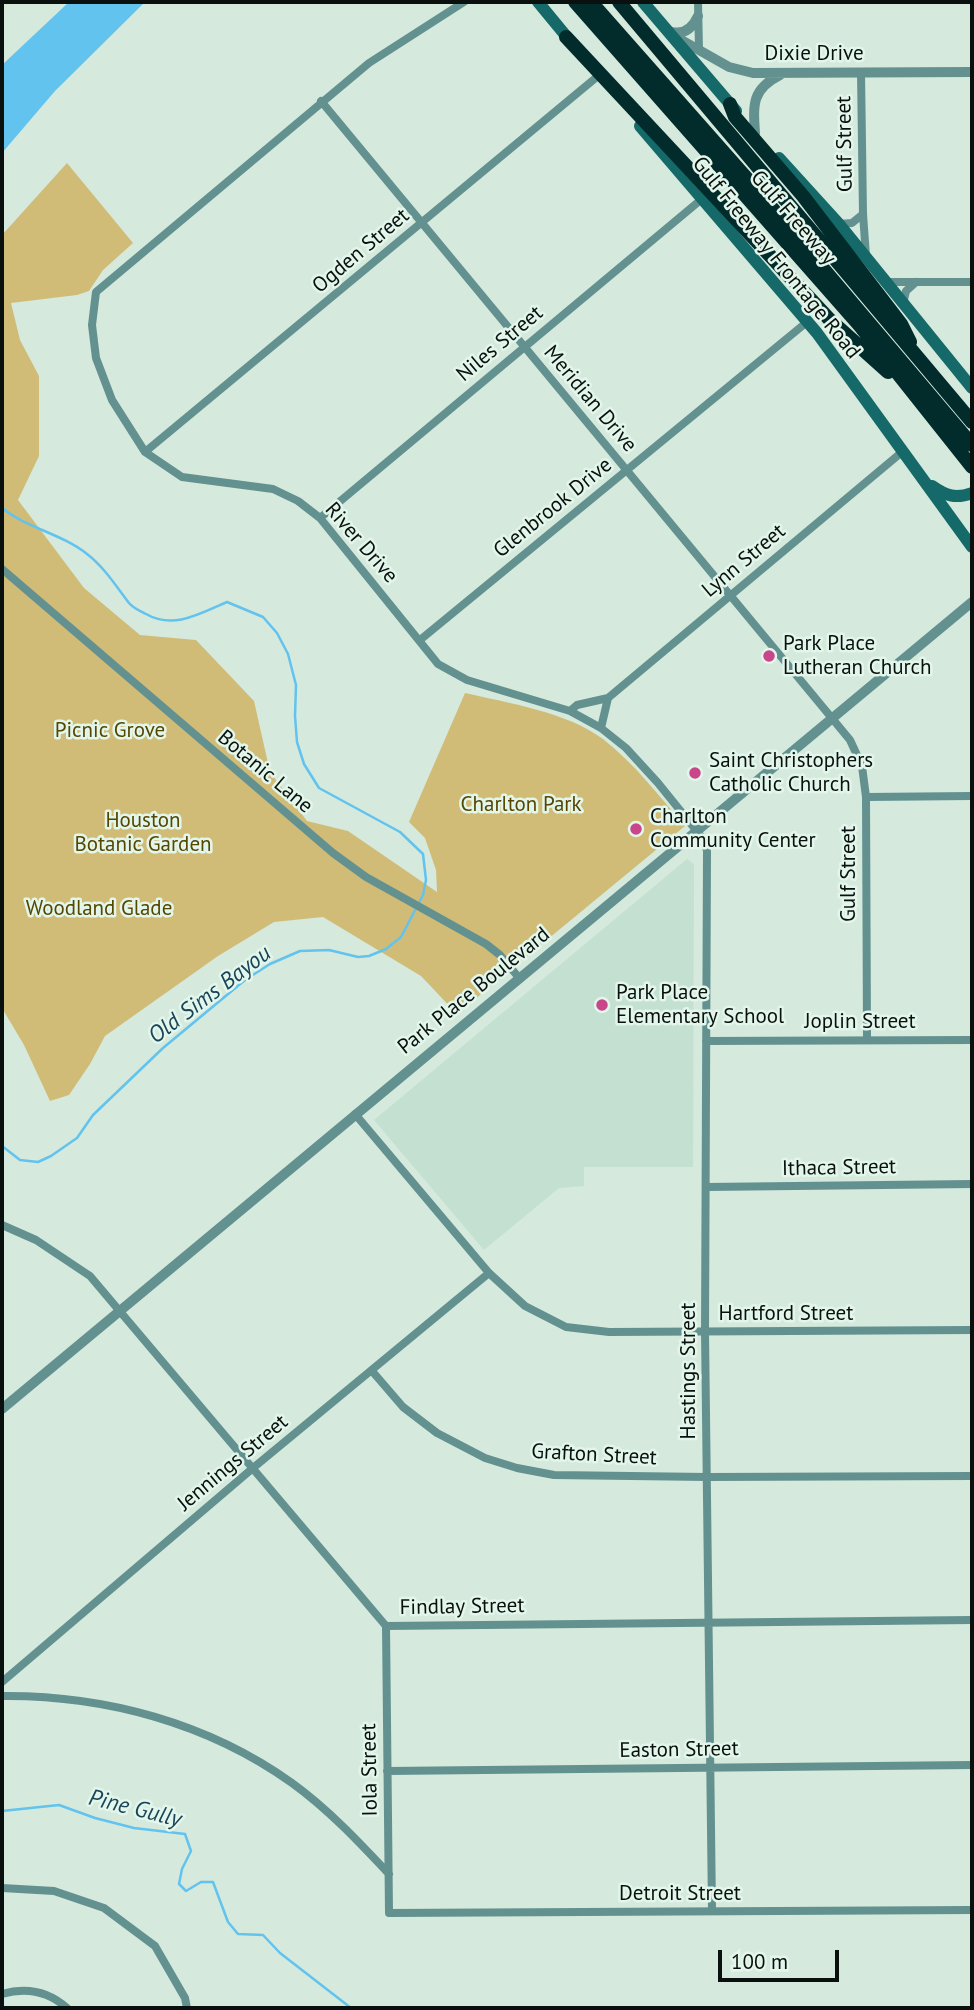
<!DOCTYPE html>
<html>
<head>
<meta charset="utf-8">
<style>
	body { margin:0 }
	#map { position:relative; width:974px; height:2010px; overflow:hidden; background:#d5e9dd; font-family:"PT Sans",sans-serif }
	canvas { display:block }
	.frame { position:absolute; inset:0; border:4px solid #0a100d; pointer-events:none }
	.scale { position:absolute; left:718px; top:1950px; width:121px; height:32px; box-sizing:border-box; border:4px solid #0a100d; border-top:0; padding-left:9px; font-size:21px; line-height:24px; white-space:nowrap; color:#0a100d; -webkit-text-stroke:5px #e2f6eb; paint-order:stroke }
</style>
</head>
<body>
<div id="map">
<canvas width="974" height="2010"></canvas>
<div class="frame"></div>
<div class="scale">100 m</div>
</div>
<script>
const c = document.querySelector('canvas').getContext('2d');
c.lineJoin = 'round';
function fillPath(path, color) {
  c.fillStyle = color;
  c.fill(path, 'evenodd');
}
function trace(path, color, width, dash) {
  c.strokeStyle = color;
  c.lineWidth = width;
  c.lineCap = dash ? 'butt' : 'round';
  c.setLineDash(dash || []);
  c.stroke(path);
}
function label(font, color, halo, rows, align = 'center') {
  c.font = font + ' "PT Sans",sans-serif';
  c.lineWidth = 5;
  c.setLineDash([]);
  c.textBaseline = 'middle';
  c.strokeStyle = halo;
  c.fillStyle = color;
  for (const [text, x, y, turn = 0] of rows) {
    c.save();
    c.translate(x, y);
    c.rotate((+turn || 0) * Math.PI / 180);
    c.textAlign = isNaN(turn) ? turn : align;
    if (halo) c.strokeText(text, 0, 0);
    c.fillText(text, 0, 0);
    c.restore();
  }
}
fillPath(new Path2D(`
	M 687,859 L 694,864 L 693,1167 L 584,1167 L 584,1186 L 559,1188 L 484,1250 L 374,1120 Z`), '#c4e0d0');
fillPath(new Path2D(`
	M 67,163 L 133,243 L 103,270 L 89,291 L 77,295 L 11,303 L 20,340 L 39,376 L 39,456 L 18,500 L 84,588 L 140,635 L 196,640 L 254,701 L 270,772 L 307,821 L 348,831 L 437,892 L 436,870 L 425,838 L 409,822 L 465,693 C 508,703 567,712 603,739 C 635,764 659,796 685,826 L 457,1014 L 421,976 L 323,917 L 274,922 L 218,956 L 105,1036 L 90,1064 L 69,1095 L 50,1101 L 24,1045 L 2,1008 L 2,235 Z`), '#d1bc77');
fillPath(new Path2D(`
	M 69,2 L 145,2 L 55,91 L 2,153 L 2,65 Z`), '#62c3ee');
trace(new Path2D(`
	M 2,508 C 27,528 62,534 87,554 C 104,567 116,586 129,603 C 133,608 140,611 146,614 C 174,630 201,613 227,602 L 263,617 L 277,633 L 288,654 L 296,685 L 295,716 L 297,742 L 304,764 L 319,788 L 400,832 L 423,854 L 426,880 L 423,895 L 401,937 L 386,949 L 369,956 L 358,957 L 329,950 L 300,951 L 270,964 L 245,980 L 163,1048 L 93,1115 L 77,1138 L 51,1156 L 38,1162 L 20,1160 L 2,1146
	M 2,1811 L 59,1805 L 95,1818 L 134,1828 L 185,1834 L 191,1851 L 182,1869 L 179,1884 L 186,1891 L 201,1882 L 213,1882 L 228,1922 L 238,1934 L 263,1935 L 280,1953 L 351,2008`), '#62c3ee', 2.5);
trace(new Path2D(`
	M 464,2 L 369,63 L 96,292 L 92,325 L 96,358 L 112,400 L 145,452 L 182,477 L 273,489 L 298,501 L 320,518 L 438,664 L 467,680 L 570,711 L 601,728 L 626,748 L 658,783 L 704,840 L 707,851 L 705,1332 L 712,1911
	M 698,2 L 699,50
	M 861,73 L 863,214 L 866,256
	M 321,101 L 850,740 L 862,766 L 866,797 L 867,1039
	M 839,224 L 852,223 L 863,214
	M 886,282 L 972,282
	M 903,304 L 906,291 L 916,282
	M 145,452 L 598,76
	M 320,518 L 703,198
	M 2,569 L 333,853 L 366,877 L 486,944 L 500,955 L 520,979
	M 420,640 L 807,322
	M 570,711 L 577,705 L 608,698
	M 601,728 L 608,698 L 902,452
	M 866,797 L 972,796
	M 706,1041 L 972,1040
	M 355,1114 L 489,1273 L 525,1306 L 566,1327 L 609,1332 L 972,1330
	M 706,1187 L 972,1184
	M 2,1225 L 36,1240 L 90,1276 L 386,1626 L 972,1620
	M 372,1371 L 403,1407 L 437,1433 L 485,1458 L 517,1468 L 554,1475 L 707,1477 L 972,1476
	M 386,1626 L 389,1913 L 972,1910
	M 2,1682 L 253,1468 L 489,1273
	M 2,1696 C 105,1695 208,1723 292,1783 C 328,1809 359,1842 389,1874
	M 387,1771 L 972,1765
	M 2,1888 L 54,1891 L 104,1908 L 155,1946 L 185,1998 L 187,2008
	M 2,1994 C 26,1987 48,1991 67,2008`), '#639190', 8);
trace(new Path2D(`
	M 672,32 C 685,35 693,27 698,16
	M 676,37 L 729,67 L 753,73 L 972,72
	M 755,133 C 753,104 752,89 780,75
	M 2,1409 L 972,602`), '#639190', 10);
trace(new Path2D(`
	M 538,2 L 571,42
	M 643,2 L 736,111
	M 640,126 L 817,333 L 972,547
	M 779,158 L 839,224 L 972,388
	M 932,486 C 946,496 956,499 972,493`), '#156969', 12);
trace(new Path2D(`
	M 575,2 L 860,326 L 972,467
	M 591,2 L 756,189 L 972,445
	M 619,2 L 972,422
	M 566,37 L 830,320 L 888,372
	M 730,104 L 735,117 L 803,196 L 901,324 L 910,342`), '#022c2c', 14);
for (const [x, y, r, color] of [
	[769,656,7,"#c9468b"],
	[695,773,7,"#c9468b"],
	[636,829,7,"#c9468b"],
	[602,1005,7,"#c9468b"]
]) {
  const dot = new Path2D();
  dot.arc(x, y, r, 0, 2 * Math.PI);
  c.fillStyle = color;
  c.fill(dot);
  trace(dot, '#e2f6eb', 2.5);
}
label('21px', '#0a100d', '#e2f6eb', [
	["Dixie Drive",814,54],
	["Gulf Street",845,144,-91],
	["Gulf Freeway",793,218,49],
	["Ogden Street",361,251,-40],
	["Gulf Freeway Frontage Road",776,258,51],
	["Niles Street",500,344,-40],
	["Meridian Drive",590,399,50],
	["Glenbrook Drive",553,508,-39],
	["River Drive",361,543,49],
	["Lynn Street",744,561,-40],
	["Botanic Lane",265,772,40],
	["Gulf Street",849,874,-90],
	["Park Place Boulevard",474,991,-39],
	["Joplin Street",860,1022],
	["Ithaca Street",839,1168,-1],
	["Hartford Street",786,1314],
	["Hastings Street",689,1371,-90],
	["Grafton Street",594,1455,3],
	["Jennings Street",233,1463,-40],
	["Findlay Street",462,1607,-1],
	["Easton Street",679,1750,-1],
	["Iola Street",370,1770,-91],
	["Detroit Street",680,1894]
]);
label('21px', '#0a100d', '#e2f6eb', [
	["Park Place",783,644],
	["Lutheran Church",783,668],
	["Saint Christophers",709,761],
	["Catholic Church",709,785],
	["Charlton",650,817],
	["Community Center",650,841],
	["Park Place",616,993],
	["Elementary School",616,1017]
], 'left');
label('21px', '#574600', '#e2f6eb', [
	["Picnic Grove",110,731],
	["Charlton Park",521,805],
	["Houston",143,821],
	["Botanic Garden",143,845],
	["Woodland Glade",99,909]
]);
label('italic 23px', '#1a4457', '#e2f6eb', [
	["Old Sims Bayou",210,995,-37],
	["Pine Gully",135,1809,14]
]);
</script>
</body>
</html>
